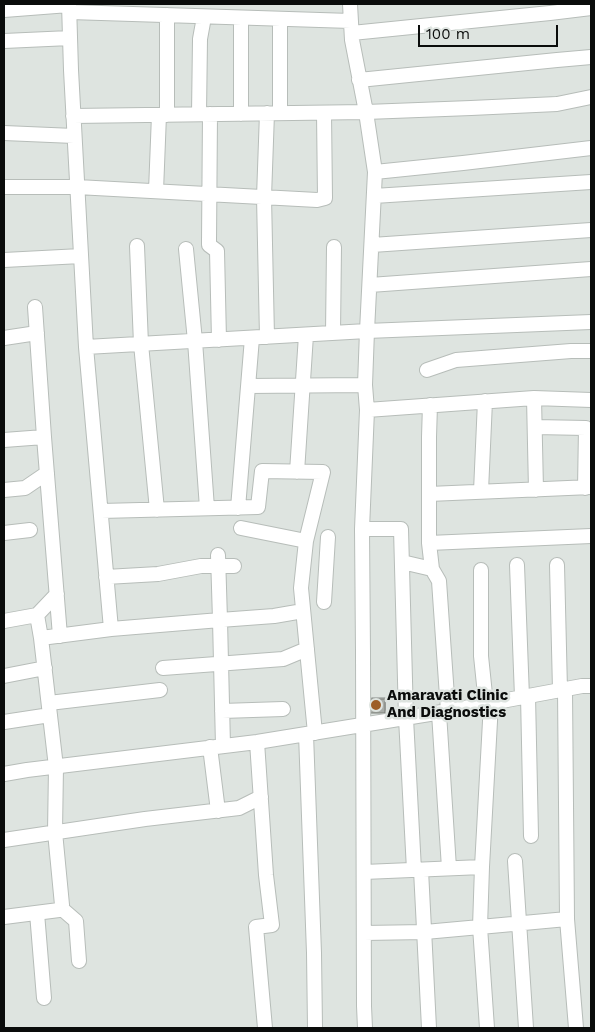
<!DOCTYPE html>
<html>
<head>
<meta charset="utf-8">
<style>
	body { margin:0 }
	#map { position:relative; width:595px; height:1032px; overflow:hidden; background:#dee4e0; font-family:"Work Sans",sans-serif }
	canvas { display:block }
	.frame { position:absolute; inset:0; border:5px solid #0a0c0b; pointer-events:none }
	.scale { position:absolute; left:418px; top:25px; width:140px; height:22px; box-sizing:border-box; border:2px solid #0a0c0b; border-top:0; padding-left:6px; font-size:15px; line-height:18px; white-space:nowrap; color:#0a0c0b; -webkit-text-stroke:4px #dee4e0; paint-order:stroke }
</style>
</head>
<body>
<div id="map">
<canvas width="595" height="1032"></canvas>
<div class="frame"></div>
<div class="scale">100 m</div>
</div>
<script>
const c = document.querySelector('canvas').getContext('2d');
c.lineJoin = 'round';
function fillPath(path, color) {
  c.fillStyle = color;
  c.fill(path, 'evenodd');
}
function trace(path, color, width, dash) {
  c.strokeStyle = color;
  c.lineWidth = width;
  c.lineCap = dash ? 'butt' : 'round';
  c.setLineDash(dash || []);
  c.stroke(path);
}
function label(font, color, halo, rows, align = 'center') {
  c.font = font + ' "Work Sans",sans-serif';
  c.lineWidth = 5;
  c.setLineDash([]);
  c.textBaseline = 'middle';
  c.strokeStyle = halo;
  c.fillStyle = color;
  for (const [text, x, y, turn = 0] of rows) {
    c.save();
    c.translate(x, y);
    c.rotate((+turn || 0) * Math.PI / 180);
    c.textAlign = isNaN(turn) ? turn : align;
    if (halo) c.strokeText(text, 0, 0);
    c.fillText(text, 0, 0);
    c.restore();
  }
}
fillPath(new Path2D(`
	M 372,697 L 386,697 L 386,710 L 384,712 L 369,699 Z`), '#0003');
const building = new Path2D(`
	M 368,699 L 385,699 L 385,713 L 368,713 Z`);
fillPath(building, '#a9ada8');
trace(building, '#7b7e79', 1);
const minor = new Path2D(`
	M 350,4 L 352,40 L 366,112 L 375,172 L 367,331 L 365,385 L 367,410 L 362,529 L 363,653 L 364,1006 L 365,1028
	M 4,10 L 69,5
	M 70,12 L 351,21
	M 280,19 L 280,113
	M 352,33 L 550,13 L 591,8
	M 4,41 L 70,38
	M 359,80 L 557,60 L 591,57
	M 267,113 L 264,197 L 267,337
	M 199,114 L 200,39 L 204,17
	M 210,114 L 209,242 L 209,245 L 217,251 L 219,340
	M 241,114 L 241,18
	M 167,115 L 167,15
	M 73,116 L 366,112 L 471,108 L 557,104 L 591,97
	M 4,133 L 74,136
	M 375,172 L 463,163 L 591,148
	M 4,187 L 77,187 L 317,200 L 325,198 L 324,113
	M 156,191 L 159,115
	M 374,196 L 591,182
	M 372,245 L 591,230
	M 137,246 L 141,344 L 157,510
	M 186,249 L 195,341 L 207,508
	M 4,260 L 81,256
	M 370,285 L 591,269
	M 35,307 L 44,437
	M 333,333 L 334,247
	M 4,338 L 37,333
	M 86,347 L 367,331 L 591,322
	M 427,370 L 456,360 L 571,351 L 591,351
	M 248,386 L 365,385
	M 534,398 L 536,490
	M 430,405 L 429,437 L 429,543 L 432,569 L 439,581 L 448,711
	M 367,410 L 534,398 L 591,400
	M 535,427 L 586,428 L 585,488
	M 4,440 L 44,437 L 60,636
	M 297,472 L 306,335
	M 4,490 L 25,488 L 47,473
	M 481,491 L 485,401
	M 429,494 L 591,487
	M 238,508 L 252,338
	M 101,511 L 258,507 L 262,471 L 323,472 L 306,541 L 301,588 L 315,733
	M 241,528 L 306,541
	M 362,529 L 401,529 L 406,718 L 414,870
	M 4,533 L 30,530
	M 429,543 L 591,536
	M 218,555 L 220,620 L 274,616 L 303,611
	M 402,562 L 432,569
	M 517,565 L 522,697
	M 557,565 L 560,690
	M 481,570 L 481,656 L 486,704
	M 106,577 L 158,574 L 201,566 L 234,566
	M 324,602 L 328,537
	M 37,615 L 57,594
	M 4,621 L 37,615 L 41,638
	M 111,629 L 220,620 L 223,746
	M 163,668 L 283,659 L 307,649
	M 4,676 L 45,668
	M 565,690 L 567,919 L 576,1028
	M 528,696 L 531,836
	M 49,703 L 160,690
	M 222,711 L 283,709
	M 439,713 L 449,868
	M 4,722 L 50,715
	M 306,734 L 314,953 L 315,1028
	M 257,742 L 266,875 L 272,925 L 256,927 L 265,1028
	M 210,747 L 218,811
	M 4,774 L 27,770 L 257,742 L 448,711 L 582,686 L 591,686
	M 4,840 L 145,819 L 239,808 L 261,797
	M 515,861 L 526,1028
	M 421,870 L 429,1028
	M 364,872 L 482,867
	M 61,908 L 76,921 L 79,961
	M 37,913 L 44,998
	M 4,917 L 59,910 L 62,905 L 55,832 L 56,767 L 41,638 L 111,629 L 86,347 L 71,70 L 69,4
	M 364,933 L 425,932 L 480,927 L 482,867 L 491,703
	M 487,1028 L 480,927 L 567,919`);
trace(minor, '#b7bdb9', 16);
trace(minor, '#fff', 14);
for (const [x, y, r, color] of [
	[376,705,6,"#9d5e27"]
]) {
  const dot = new Path2D();
  dot.arc(x, y, r, 0, 2 * Math.PI);
  c.fillStyle = color;
  c.fill(dot);
  trace(dot, '#dee4e0', 2);
}
label('bold 15px', '#0a0c0b', '#dee4e0', [
	["Amaravati Clinic",387,696],
	["And Diagnostics",387,713]
], 'left');
</script>
</body>
</html>
